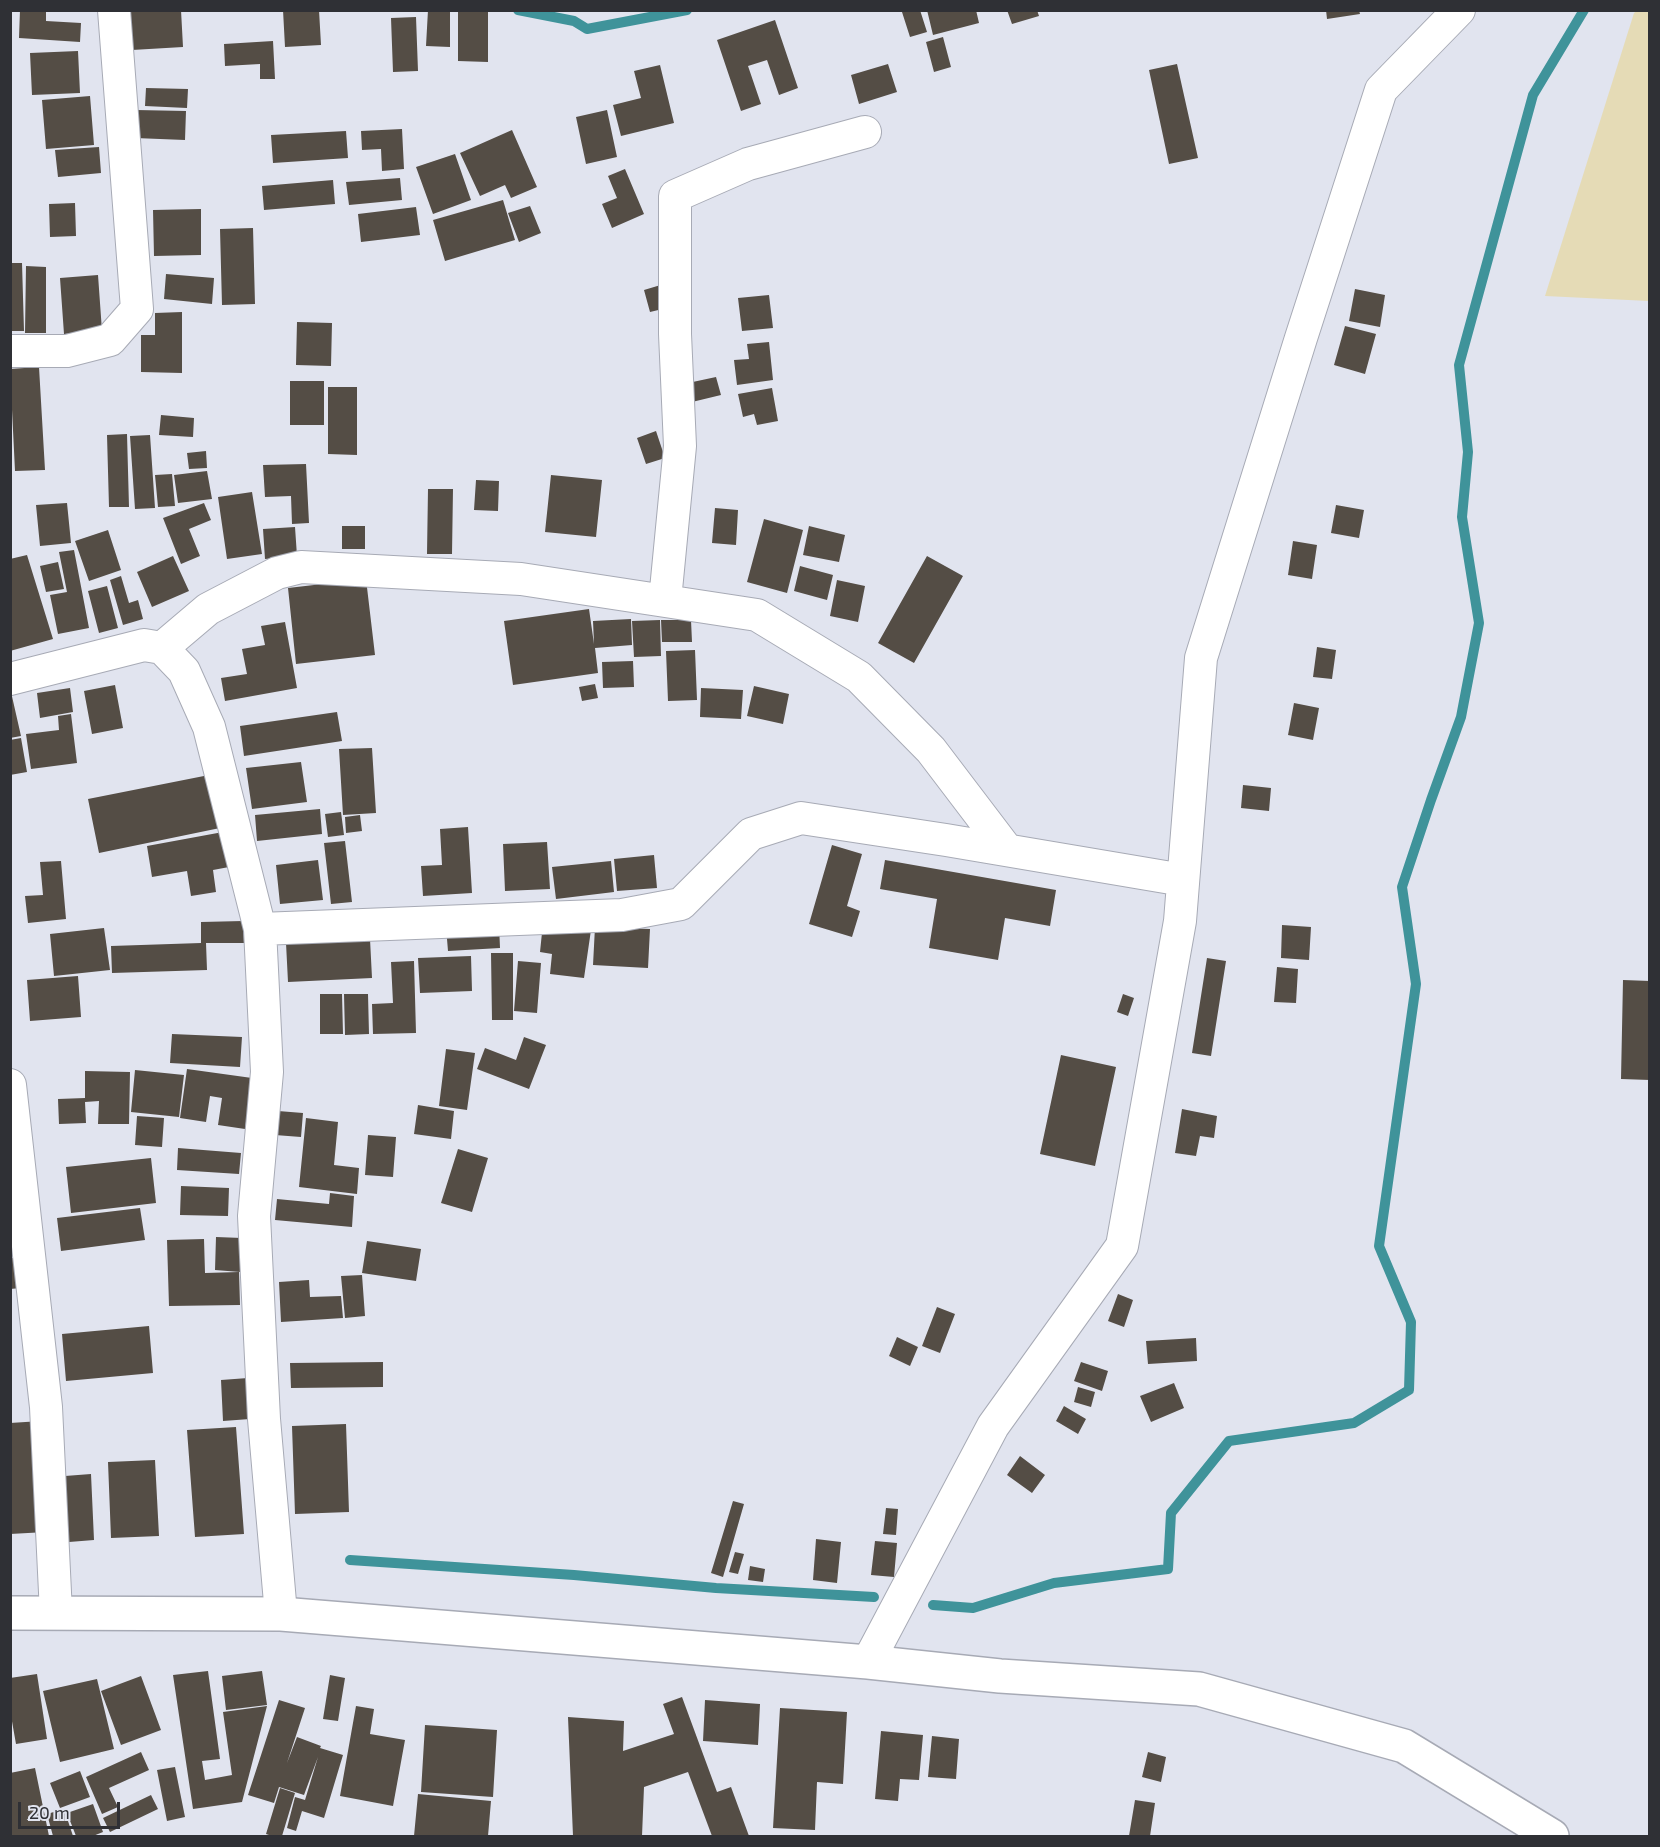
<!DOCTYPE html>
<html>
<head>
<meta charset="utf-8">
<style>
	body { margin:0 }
	#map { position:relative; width:1660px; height:1847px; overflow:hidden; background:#e1e4ef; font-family:"Exo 2",sans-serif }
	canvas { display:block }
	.frame { position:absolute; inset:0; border:12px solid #2f3035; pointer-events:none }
	.scale { position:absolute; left:18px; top:1802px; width:102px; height:27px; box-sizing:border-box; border:3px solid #2f3035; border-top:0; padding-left:8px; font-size:18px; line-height:21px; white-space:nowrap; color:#2f3035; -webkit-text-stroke:4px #e1e4ef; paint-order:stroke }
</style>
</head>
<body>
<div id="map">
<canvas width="1660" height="1847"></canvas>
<div class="frame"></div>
<div class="scale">20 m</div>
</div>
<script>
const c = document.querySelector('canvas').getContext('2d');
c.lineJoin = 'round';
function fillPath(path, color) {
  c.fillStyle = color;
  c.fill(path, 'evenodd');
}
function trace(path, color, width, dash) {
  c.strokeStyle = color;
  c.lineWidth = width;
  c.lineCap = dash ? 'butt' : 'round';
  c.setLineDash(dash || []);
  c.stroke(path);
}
fillPath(new Path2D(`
	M 1638,10 L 1650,11 L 1649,301 L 1545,296 L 1634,13 Z`), '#e5dbb6');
trace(new Path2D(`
	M 518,10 L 574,21 L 587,29 L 687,10
	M 350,1560 L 574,1575 L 716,1588 L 874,1597
	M 933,1605 L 973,1608 L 1054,1583 L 1168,1569 L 1171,1513 L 1229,1441 L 1354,1423 L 1409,1390 L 1411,1322 L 1379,1246 L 1416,984 L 1402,887 L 1431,800 L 1461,717 L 1479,623 L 1462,517 L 1468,452 L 1459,365 L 1533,95 L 1584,10`), '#3f939a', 10);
fillPath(new Path2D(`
	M 20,10 L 46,10 L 46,21 L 81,23 L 80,42 L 19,38 Z
	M 130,10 L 181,10 L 183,47 L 132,50 Z
	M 283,10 L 319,10 L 321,45 L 285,47 Z
	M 428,10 L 450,10 L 450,47 L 426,46 Z
	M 458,10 L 488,10 L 488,62 L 458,61 Z
	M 906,10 L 920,10 L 927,32 L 910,37 L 902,12 Z
	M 927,10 L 976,10 L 979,23 L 933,35 Z
	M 1007,10 L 1037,10 L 1039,16 L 1012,24 Z
	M 1326,10 L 1359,10 L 1360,14 L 1327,19 Z
	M 416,17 L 418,71 L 393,72 L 391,18 Z
	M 775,20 L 798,88 L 779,95 L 767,60 L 748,66 L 761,104 L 741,111 L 717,40 Z
	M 943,37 L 951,67 L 934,72 L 926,42 Z
	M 273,41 L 275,79 L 260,79 L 260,64 L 225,66 L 224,44 Z
	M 78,51 L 80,93 L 32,95 L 30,53 Z
	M 888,64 L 897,92 L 859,104 L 851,75 Z
	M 1177,64 L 1198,158 L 1169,164 L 1149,70 Z
	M 660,65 L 674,123 L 621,136 L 613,105 L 641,98 L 634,71 Z
	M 146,88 L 188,89 L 187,108 L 145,106 Z
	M 90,96 L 94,145 L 46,149 L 42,100 Z
	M 136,110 L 186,111 L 185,140 L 135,138 Z
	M 607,110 L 617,157 L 586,164 L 576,117 Z
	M 402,129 L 404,169 L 382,171 L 381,149 L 362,150 L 361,131 Z
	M 512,130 L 537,187 L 511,198 L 505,185 L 480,196 L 460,153 Z
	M 346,131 L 348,158 L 273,163 L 271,135 Z
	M 99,147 L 101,173 L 58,177 L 55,150 Z
	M 455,154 L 471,200 L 433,214 L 416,167 Z
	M 625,169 L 644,214 L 612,228 L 602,204 L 617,198 L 608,176 Z
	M 400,178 L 402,200 L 349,205 L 346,182 Z
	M 333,180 L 335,204 L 264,210 L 262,186 Z
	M 503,200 L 515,240 L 445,261 L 433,220 Z
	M 75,203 L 76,236 L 50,237 L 49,204 Z
	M 530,206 L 541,233 L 519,242 L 508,213 Z
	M 416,207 L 420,235 L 361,242 L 358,214 Z
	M 201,209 L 201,255 L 154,256 L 153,210 Z
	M 253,228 L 255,304 L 222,305 L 220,229 Z
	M 10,263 L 22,263 L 24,331 L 10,331 Z
	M 26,266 L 46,267 L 46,333 L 25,333 Z
	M 166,274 L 214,278 L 212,304 L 164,299 Z
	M 98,275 L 102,331 L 64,334 L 60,278 Z
	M 664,284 L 671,307 L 650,312 L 644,290 Z
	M 1355,289 L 1385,295 L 1380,327 L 1349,321 Z
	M 769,295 L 773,328 L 742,331 L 738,298 Z
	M 182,312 L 182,373 L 141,372 L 141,335 L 155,335 L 155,313 Z
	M 297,322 L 332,323 L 331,366 L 296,365 Z
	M 1345,326 L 1376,334 L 1365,374 L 1334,365 Z
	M 769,342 L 773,380 L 737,385 L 734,360 L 749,359 L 747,344 Z
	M 39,367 L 45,470 L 15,471 L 10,369 Z
	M 716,377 L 721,395 L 692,402 L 688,383 Z
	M 290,381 L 324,381 L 324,425 L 290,425 Z
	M 328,387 L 357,387 L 357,455 L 328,454 Z
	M 772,388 L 778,421 L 757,425 L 754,414 L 743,417 L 738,394 Z
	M 161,415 L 194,418 L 193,437 L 159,435 Z
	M 656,431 L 665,458 L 646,464 L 637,438 Z
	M 127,434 L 129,507 L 109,507 L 107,435 Z
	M 150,435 L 155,508 L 135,509 L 130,436 Z
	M 206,451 L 207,468 L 189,469 L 187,453 Z
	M 306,464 L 309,523 L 292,524 L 291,496 L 265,497 L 263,465 Z
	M 207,471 L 212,499 L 178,503 L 174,475 Z
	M 172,474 L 175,506 L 158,507 L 155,475 Z
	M 551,475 L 602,480 L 596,537 L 545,532 Z
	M 476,480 L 499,481 L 498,511 L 474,510 Z
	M 428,489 L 453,489 L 452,554 L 427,554 Z
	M 252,492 L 262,554 L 227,559 L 218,497 Z
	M 67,503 L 71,543 L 40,546 L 36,505 Z
	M 204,503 L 211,520 L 189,529 L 200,556 L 181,564 L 163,518 Z
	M 1336,505 L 1364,510 L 1359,538 L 1331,533 Z
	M 715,508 L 738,510 L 736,545 L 712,543 Z
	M 764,519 L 803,530 L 787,593 L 747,582 Z
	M 342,526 L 365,526 L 365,549 L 342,549 Z
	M 809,526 L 845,535 L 839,562 L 803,555 Z
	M 295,527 L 297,556 L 265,559 L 263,529 Z
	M 108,530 L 121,570 L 89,581 L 75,541 Z
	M 1293,541 L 1317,545 L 1312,579 L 1288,575 Z
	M 74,550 L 89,628 L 58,634 L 50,595 L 67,592 L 59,552 Z
	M 27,555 L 53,639 L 10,651 L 10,615 L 12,615 L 10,559 Z
	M 173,556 L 189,591 L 152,607 L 137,572 Z
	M 927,556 L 963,576 L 914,663 L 878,643 Z
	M 58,562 L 64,589 L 46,592 L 40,566 Z
	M 800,566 L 833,575 L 827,600 L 794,591 Z
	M 121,576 L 129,603 L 138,600 L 143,619 L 123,625 L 110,580 Z
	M 366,579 L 375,655 L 296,664 L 288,588 Z
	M 837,580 L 865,586 L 858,622 L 830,616 Z
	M 107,586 L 118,628 L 99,633 L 88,591 Z
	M 589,609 L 594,644 L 593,621 L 631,619 L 632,645 L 595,648 L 598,673 L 513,685 L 504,621 Z
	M 660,620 L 661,656 L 634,657 L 632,621 Z
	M 661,620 L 691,620 L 692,642 L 662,642 Z
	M 285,622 L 297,688 L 225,701 L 221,678 L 247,674 L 242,649 L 265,645 L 261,626 Z
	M 1317,647 L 1336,650 L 1332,679 L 1313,677 Z
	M 695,650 L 697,700 L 668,701 L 666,651 Z
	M 633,661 L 634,687 L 603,688 L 602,662 Z
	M 595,684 L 598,698 L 582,701 L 579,687 Z
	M 115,685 L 123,728 L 92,734 L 84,691 Z
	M 754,686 L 789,694 L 783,724 L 747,716 Z
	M 70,688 L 73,712 L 40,718 L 37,693 Z
	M 701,688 L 743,690 L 741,719 L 700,717 Z
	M 11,692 L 21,736 L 10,738 L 10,693 Z
	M 1294,703 L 1319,708 L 1313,740 L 1288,735 Z
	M 337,712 L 342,741 L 244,756 L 240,726 Z
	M 71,714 L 77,763 L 31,769 L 26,734 L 59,730 L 58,716 Z
	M 21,738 L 27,772 L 10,775 L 10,740 Z
	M 372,748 L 376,813 L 343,815 L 339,749 Z
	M 301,762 L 307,802 L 252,809 L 246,768 Z
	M 209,775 L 220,828 L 99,853 L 88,799 Z
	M 1243,785 L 1271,788 L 1269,811 L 1241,808 Z
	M 320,809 L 322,834 L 257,841 L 255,815 Z
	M 341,812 L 344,835 L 328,837 L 325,814 Z
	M 360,815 L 362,831 L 346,833 L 345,817 Z
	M 468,827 L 472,893 L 423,896 L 421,866 L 442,865 L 440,829 Z
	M 223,832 L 229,867 L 213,870 L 216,892 L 191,896 L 187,871 L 152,877 L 147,846 Z
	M 345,841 L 352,902 L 331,904 L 324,843 Z
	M 547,842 L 550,889 L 505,891 L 503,844 Z
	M 832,845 L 862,854 L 847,906 L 860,911 L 852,937 L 809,924 Z
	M 654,855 L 657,888 L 617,891 L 614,859 Z
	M 318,860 L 323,900 L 280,904 L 276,865 Z
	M 885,860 L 1056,890 L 1050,926 L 1005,918 L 998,960 L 929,948 L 937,899 L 880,889 Z
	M 61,861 L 66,919 L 28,923 L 25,896 L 43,895 L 40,862 Z
	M 611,861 L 614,892 L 556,899 L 552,867 Z
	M 243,921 L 244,943 L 206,943 L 207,970 L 112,973 L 111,946 L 201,943 L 201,922 Z
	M 543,923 L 591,930 L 584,978 L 550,974 L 552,954 L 540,952 Z
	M 499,924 L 500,948 L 448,951 L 446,927 Z
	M 1282,925 L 1311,927 L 1309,960 L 1281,958 Z
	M 595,927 L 650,929 L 648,968 L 593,965 Z
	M 104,928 L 110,970 L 54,976 L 50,934 Z
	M 370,939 L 372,978 L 288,982 L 286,943 Z
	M 491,953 L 513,953 L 513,1020 L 492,1020 Z
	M 471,956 L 472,991 L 420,993 L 418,958 Z
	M 1207,958 L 1226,961 L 1211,1056 L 1192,1053 Z
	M 414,961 L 416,1033 L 373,1034 L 372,1004 L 393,1003 L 391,962 Z
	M 518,961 L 541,963 L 537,1013 L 514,1011 Z
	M 1277,967 L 1298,969 L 1296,1003 L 1274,1002 Z
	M 78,976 L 81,1017 L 30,1021 L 27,980 Z
	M 1623,980 L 1650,981 L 1650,1080 L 1621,1079 Z
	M 320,994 L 342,994 L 343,1034 L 320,1034 Z
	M 344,994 L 368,994 L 369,1034 L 345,1035 Z
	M 1123,994 L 1134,998 L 1128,1016 L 1117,1012 Z
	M 172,1034 L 242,1037 L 240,1067 L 170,1063 Z
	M 524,1037 L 546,1045 L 529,1089 L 477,1069 L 485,1048 L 516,1060 Z
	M 446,1049 L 475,1053 L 467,1110 L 439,1106 Z
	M 1061,1055 L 1116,1067 L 1095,1166 L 1040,1154 Z
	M 187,1069 L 252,1078 L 245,1129 L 218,1125 L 222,1098 L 210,1096 L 206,1122 L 180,1118 Z
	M 135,1070 L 184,1075 L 179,1117 L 131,1112 Z
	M 85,1071 L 130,1072 L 129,1124 L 98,1124 L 99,1101 L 85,1102 L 86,1123 L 59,1124 L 58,1099 L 85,1098 Z
	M 418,1105 L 454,1111 L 451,1139 L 414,1134 Z
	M 1182,1109 L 1217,1116 L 1214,1138 L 1200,1136 L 1196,1156 L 1175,1153 Z
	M 278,1111 L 303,1113 L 301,1137 L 275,1135 Z
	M 137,1116 L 164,1118 L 162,1147 L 135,1145 Z
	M 306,1118 L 338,1122 L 334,1165 L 359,1168 L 357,1194 L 299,1187 Z
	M 368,1135 L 396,1137 L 393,1177 L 365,1175 Z
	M 178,1148 L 241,1153 L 239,1174 L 177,1170 Z
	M 458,1149 L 488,1158 L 472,1212 L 441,1203 Z
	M 151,1158 L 156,1203 L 71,1213 L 66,1167 Z
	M 181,1186 L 229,1188 L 228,1216 L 180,1215 Z
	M 330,1193 L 354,1196 L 352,1227 L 275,1220 L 277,1199 L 329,1204 Z
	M 140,1208 L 145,1240 L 61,1251 L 57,1218 Z
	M 216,1237 L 242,1238 L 240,1272 L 215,1270 Z
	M 204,1239 L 205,1273 L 239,1272 L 240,1305 L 169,1306 L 167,1240 Z
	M 367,1241 L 421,1249 L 416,1281 L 362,1273 Z
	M 10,1258 L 19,1258 L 21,1288 L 10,1289 Z
	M 362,1275 L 365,1316 L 345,1318 L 341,1276 Z
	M 309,1280 L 310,1297 L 341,1296 L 343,1318 L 281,1322 L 279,1282 Z
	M 1118,1294 L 1133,1300 L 1124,1327 L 1108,1321 Z
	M 937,1307 L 955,1314 L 940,1353 L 922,1346 Z
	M 149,1326 L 153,1373 L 66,1381 L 62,1334 Z
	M 897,1337 L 918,1347 L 910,1366 L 889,1356 Z
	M 1196,1338 L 1197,1361 L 1148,1364 L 1146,1341 Z
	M 383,1362 L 383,1387 L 291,1388 L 290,1363 Z
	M 1081,1362 L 1108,1371 L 1102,1391 L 1074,1381 Z
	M 248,1378 L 250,1419 L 223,1421 L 221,1380 Z
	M 1174,1383 L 1184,1408 L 1151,1422 L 1140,1396 Z
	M 1078,1387 L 1095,1392 L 1091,1407 L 1074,1402 Z
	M 1064,1406 L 1086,1419 L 1078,1434 L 1056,1421 Z
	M 41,1421 L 46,1532 L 10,1534 L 10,1423 Z
	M 346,1424 L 349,1512 L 295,1514 L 292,1426 Z
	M 236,1427 L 244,1534 L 195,1537 L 187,1430 Z
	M 1020,1456 L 1045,1475 L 1032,1493 L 1007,1475 Z
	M 155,1460 L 159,1536 L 111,1538 L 108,1462 Z
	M 91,1474 L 94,1540 L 69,1542 L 65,1476 Z
	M 733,1501 L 744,1504 L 723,1577 L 711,1573 Z
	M 886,1508 L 898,1509 L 896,1535 L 883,1534 Z
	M 816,1539 L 841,1542 L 837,1583 L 813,1580 Z
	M 875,1541 L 897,1543 L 894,1577 L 871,1575 Z
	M 735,1552 L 744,1554 L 738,1574 L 729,1572 Z
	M 750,1566 L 765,1569 L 763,1582 L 748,1580 Z
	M 208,1671 L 220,1759 L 202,1761 L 205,1780 L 232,1775 L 223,1712 L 267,1706 L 242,1802 L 193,1809 L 173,1675 Z
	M 262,1671 L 267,1705 L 226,1710 L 222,1676 Z
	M 37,1674 L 47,1739 L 16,1744 L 10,1710 L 10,1678 Z
	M 330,1675 L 345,1678 L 338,1721 L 323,1719 Z
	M 141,1676 L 161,1730 L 121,1745 L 101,1691 Z
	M 97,1679 L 114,1749 L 60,1762 L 43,1691 Z
	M 682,1697 L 717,1792 L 731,1787 L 749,1836 L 712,1836 L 688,1772 L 644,1787 L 642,1836 L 573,1836 L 568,1717 L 624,1721 L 623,1751 L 674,1734 L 663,1704 Z
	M 279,1700 L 305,1708 L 287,1763 L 297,1737 L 321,1746 L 320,1748 L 343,1755 L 324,1818 L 302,1811 L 296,1831 L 287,1828 L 295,1797 L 305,1800 L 318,1757 L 304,1795 L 279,1787 L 274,1803 L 248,1795 Z
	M 705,1700 L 760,1704 L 758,1745 L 703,1741 Z
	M 356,1706 L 374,1709 L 370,1734 L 405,1740 L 393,1806 L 340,1796 Z
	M 780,1708 L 847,1712 L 843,1784 L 817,1782 L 815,1830 L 773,1828 Z
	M 425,1725 L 497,1730 L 493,1797 L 421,1792 Z
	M 881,1731 L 923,1735 L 919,1780 L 900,1779 L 898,1801 L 875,1799 Z
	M 932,1736 L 959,1739 L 956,1779 L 928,1777 Z
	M 141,1752 L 149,1770 L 109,1788 L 118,1807 L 102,1814 L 86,1777 Z
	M 1148,1752 L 1166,1757 L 1161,1782 L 1142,1777 Z
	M 175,1767 L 185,1817 L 167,1821 L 157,1770 Z
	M 35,1768 L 49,1836 L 12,1836 L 10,1773 Z
	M 80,1771 L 90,1797 L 60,1808 L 50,1783 Z
	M 280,1788 L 295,1793 L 282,1836 L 272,1836 L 266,1834 Z
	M 418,1794 L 491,1801 L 488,1836 L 414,1836 Z
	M 151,1795 L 158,1809 L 110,1832 L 103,1818 Z
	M 1135,1800 L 1155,1803 L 1150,1836 L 1129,1836 Z
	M 93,1804 L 103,1832 L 93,1836 L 76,1836 L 67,1813 Z
	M 64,1809 L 73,1836 L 53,1836 L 47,1814 Z`), '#544d45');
const minor = new Path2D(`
	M 10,351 L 67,351 L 110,340 L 137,309 L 114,10
	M 665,600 L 680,446 L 675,334 L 675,196 L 748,164 L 865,132
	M 162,648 L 208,609 L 277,573 L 301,567 L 521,579 L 757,615 L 859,677 L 931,750 L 1007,850
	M 10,679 L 144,645 L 162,648 L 184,671 L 209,727 L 260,929 L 267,1072 L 254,1216 L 264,1419 L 281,1614
	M 260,929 L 622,915 L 681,904 L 751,834 L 801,818 L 946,840 L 1183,880
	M 10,1085 L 46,1407 L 56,1613
	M 868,1662 L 993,1426 L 1122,1246 L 1180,921 L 1201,658 L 1301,338 L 1381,90 L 1459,10`);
const secondary = new Path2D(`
	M 10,1613 L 281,1614 L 868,1662 L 1000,1676 L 1199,1689 L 1404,1746 L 1552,1836`);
trace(minor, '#a7aab5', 34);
trace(secondary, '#a7aab5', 36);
trace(minor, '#fff', 32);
trace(secondary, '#fff', 33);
</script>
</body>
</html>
